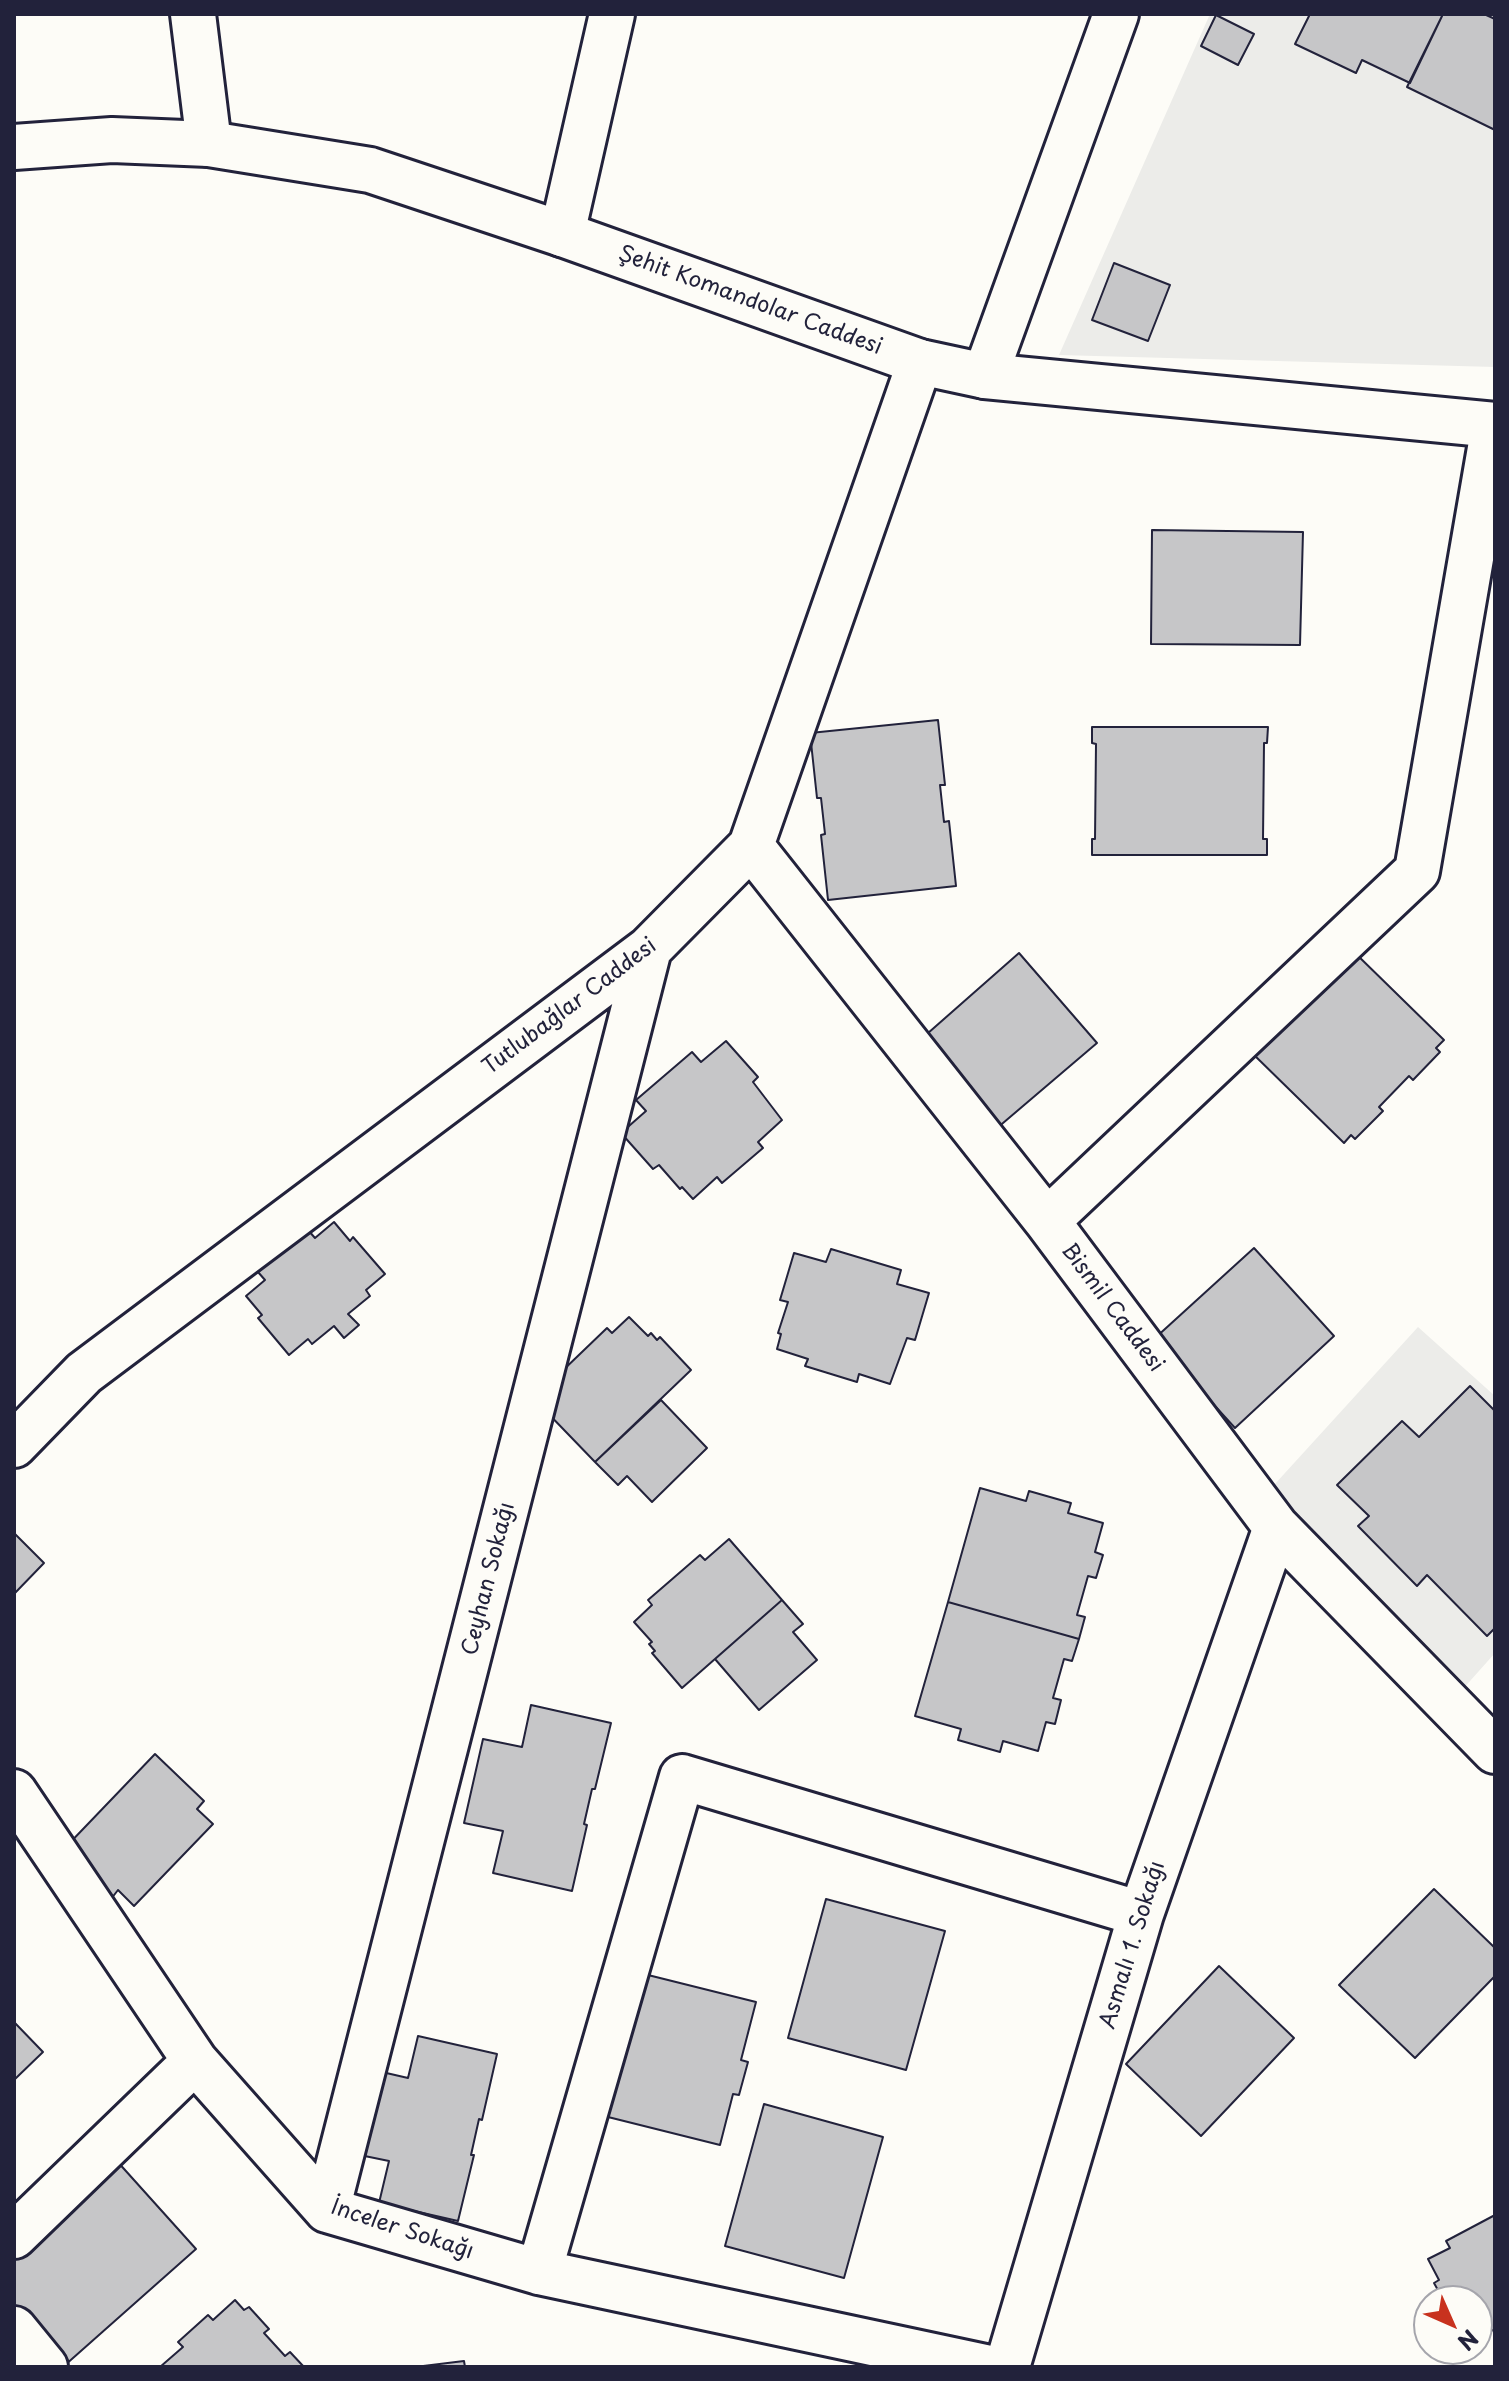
<!DOCTYPE html>
<html>
<head>
<meta charset="utf-8">
<style>
	body { margin:0 }
	#map { position:relative; width:1509px; height:2381px; overflow:hidden; background:#fdfcf7; font-family:"Playpen Sans",sans-serif }
	canvas { display:block }
	.frame { position:absolute; inset:0; border:16px solid #22223b; pointer-events:none }
	.north { position:absolute; left:1413px; top:2285px; width:80px; height:80px; box-sizing:border-box; background:#fdfcf7; border:2px solid #a5a5ac; border-radius:50%; rotate:135deg; font-size:22px; font-weight:700; line-height:32px; text-align:center; color:#22223b }
	.north::after { content:''; display:block; margin:auto; width:28px; height:36px; background:#c8321e; clip-path:polygon(50% 0,100% 100%,50% 72%,0 100%) }
</style>
</head>
<body>
<div id="map">
<canvas width="1509" height="2381"></canvas>
<div class="frame"></div>
<div class="north">N</div>
</div>
<script>
const c = document.querySelector('canvas').getContext('2d');
c.lineJoin = 'round';
function fillPath(path, color) {
  c.fillStyle = color;
  c.fill(path, 'evenodd');
}
function trace(path, color, width, dash) {
  c.strokeStyle = color;
  c.lineWidth = width;
  c.lineCap = dash ? 'butt' : 'round';
  c.setLineDash(dash || []);
  c.stroke(path);
}
function label(font, color, halo, rows, align = 'center') {
  c.font = font + ' "Playpen Sans",sans-serif';
  c.lineWidth = 6;
  c.setLineDash([]);
  c.textBaseline = 'middle';
  c.strokeStyle = halo;
  c.fillStyle = color;
  for (const [text, x, y, turn = 0] of rows) {
    c.save();
    c.translate(x, y);
    c.rotate((+turn || 0) * Math.PI / 180);
    c.textAlign = isNaN(turn) ? turn : align;
    if (halo) c.strokeText(text, 0, 0);
    c.fillText(text, 0, 0);
    c.restore();
  }
}
fillPath(new Path2D(`
	M 1210,14 L 1495,14 L 1495,367 L 1059,355 Z
	M 1418,1327 L 1495,1396 L 1495,1653 L 1462,1690 L 1264,1496 Z`), '#ecece9');
const building = new Path2D(`
	M 1310,14 L 1443,14 L 1410,83 L 1362,60 L 1356,73 L 1295,44 Z
	M 1443,14 L 1484,14 L 1495,19 L 1495,130 L 1407,87 Z
	M 1216,15 L 1254,34 L 1238,65 L 1201,46 Z
	M 1114,263 L 1170,285 L 1148,341 L 1092,320 Z
	M 1152,530 L 1303,532 L 1300,645 L 1151,644 Z
	M 938,720 L 945,785 L 940,785 L 944,822 L 949,821 L 956,886 L 828,900 L 821,835 L 825,834 L 821,798 L 817,798 L 810,733 Z
	M 1092,727 L 1268,727 L 1267,743 L 1264,743 L 1263,839 L 1267,839 L 1267,855 L 1092,855 L 1092,839 L 1095,839 L 1096,744 L 1092,743 Z
	M 1352,950 L 1444,1040 L 1436,1048 L 1440,1052 L 1413,1080 L 1409,1076 L 1379,1107 L 1383,1111 L 1355,1139 L 1351,1135 L 1344,1143 L 1251,1052 Z
	M 1019,953 L 1097,1043 L 996,1129 L 919,1041 Z
	M 726,1041 L 758,1077 L 753,1082 L 782,1120 L 758,1142 L 763,1148 L 722,1183 L 717,1177 L 693,1199 L 682,1187 L 680,1189 L 659,1165 L 653,1169 L 621,1133 L 646,1111 L 636,1100 L 692,1052 L 701,1062 Z
	M 334,1222 L 350,1241 L 353,1237 L 385,1274 L 366,1290 L 370,1296 L 348,1314 L 359,1325 L 344,1338 L 334,1326 L 312,1344 L 308,1339 L 289,1355 L 258,1318 L 262,1315 L 246,1296 L 265,1280 L 258,1272 L 275,1257 L 268,1249 L 308,1230 L 315,1238 Z
	M 1254,1248 L 1334,1336 L 1235,1428 L 1154,1339 Z
	M 831,1249 L 901,1270 L 897,1284 L 929,1293 L 915,1340 L 907,1338 L 890,1384 L 859,1374 L 857,1382 L 805,1366 L 808,1359 L 777,1349 L 781,1334 L 778,1333 L 788,1302 L 780,1300 L 794,1253 L 826,1262 Z
	M 629,1317 L 648,1336 L 651,1333 L 657,1340 L 660,1337 L 691,1370 L 595,1462 L 539,1404 L 563,1381 L 557,1376 L 607,1328 L 612,1333 Z
	M 1470,1386 L 1495,1411 L 1495,1628 L 1487,1636 L 1427,1575 L 1417,1586 L 1358,1526 L 1369,1516 L 1337,1485 L 1402,1421 L 1419,1437 Z
	M 661,1400 L 707,1448 L 652,1502 L 627,1476 L 618,1485 L 595,1462 Z
	M 980,1488 L 1026,1501 L 1029,1491 L 1071,1503 L 1068,1513 L 1103,1523 L 1095,1552 L 1103,1555 L 1096,1578 L 1088,1576 L 1077,1615 L 1085,1617 L 1079,1639 L 948,1602 Z
	M 14,1533 L 44,1563 L 14,1594 Z
	M 729,1539 L 782,1600 L 682,1688 L 652,1653 L 655,1651 L 649,1644 L 652,1642 L 634,1622 L 652,1605 L 648,1600 L 700,1555 L 705,1560 Z
	M 782,1600 L 803,1624 L 793,1632 L 817,1660 L 759,1710 L 715,1659 Z
	M 948,1602 L 1079,1639 L 1072,1661 L 1064,1659 L 1053,1698 L 1061,1700 L 1055,1724 L 1046,1722 L 1038,1751 L 1003,1741 L 1000,1752 L 958,1740 L 961,1729 L 915,1716 Z
	M 531,1705 L 611,1723 L 595,1789 L 592,1789 L 584,1824 L 587,1825 L 572,1891 L 493,1873 L 503,1831 L 464,1823 L 483,1739 L 522,1747 Z
	M 155,1754 L 204,1801 L 197,1809 L 213,1824 L 134,1906 L 118,1890 L 111,1899 L 62,1851 Z
	M 1434,1889 L 1495,1948 L 1495,1976 L 1415,2058 L 1339,1985 Z
	M 826,1899 L 945,1931 L 906,2070 L 788,2038 Z
	M 1219,1966 L 1294,2038 L 1201,2136 L 1126,2064 Z
	M 632,1971 L 756,2002 L 741,2060 L 748,2062 L 739,2095 L 733,2094 L 720,2145 L 596,2114 Z
	M 14,2022 L 43,2052 L 14,2080 Z
	M 418,2036 L 497,2054 L 482,2120 L 479,2119 L 471,2155 L 474,2155 L 458,2221 L 379,2203 L 389,2161 L 350,2153 L 369,2069 L 408,2078 Z
	M 764,2104 L 883,2137 L 844,2278 L 725,2246 Z
	M 116,2160 L 196,2249 L 64,2366 L 14,2310 L 14,2252 Z
	M 1495,2215 L 1495,2329 L 1477,2338 L 1477,2301 L 1444,2301 L 1434,2283 L 1439,2280 L 1428,2259 L 1450,2248 L 1446,2241 Z
	M 235,2300 L 244,2310 L 249,2307 L 269,2329 L 264,2333 L 285,2356 L 290,2352 L 304,2367 L 160,2367 L 183,2347 L 178,2342 L 208,2315 L 213,2320 Z
	M 464,2361 L 465,2367 L 415,2367 Z`);
fillPath(building, '#c6c6c8');
trace(building, '#22223b', 2);
const minor = new Path2D(`
	M 193,14 L 209,144
	M 562,234 L 612,14
	M 985,376 L 1116,14
	M 751,846 L 1047,1221 L 1276,1527 L 1495,1751
	M 1047,1221 L 1417,871 L 1494,425
	M 14,1445 L 84,1373 L 649,949 L 751,846 L 920,362
	M 14,1792 L 195,2061 L 327,2210 L 539,2272 L 985,2367
	M 327,2210 L 649,949
	M 14,2236 L 195,2061
	M 539,2272 L 682,1777 L 1141,1914
	M 14,2329 L 45,2367
	M 1007,2367 L 1141,1914 L 1276,1527`);
const major = new Path2D(`
	M 14,147 L 112,140 L 209,144 L 370,170 L 562,234 L 920,362 L 985,376 L 1495,425`);
trace(minor, '#22223b', 50);
trace(major, '#22223b', 50);
trace(minor, '#fdfcf7', 44);
trace(major, '#fdfcf7', 44);
label('22px', '#22223b', '#fdfcf7', [
	["Şehit Komandolar Caddesi",750,301,20],
	["Tutlubağlar Caddesi",570,1007,-37],
	["Bismil Caddesi",1112,1308,53],
	["Ceyhan Sokağı",489,1579,-76],
	["Asmalı 1. Sokağı",1133,1945,-73],
	["İnceler Sokağı",402,2230,18]
]);
</script>
</body>
</html>
